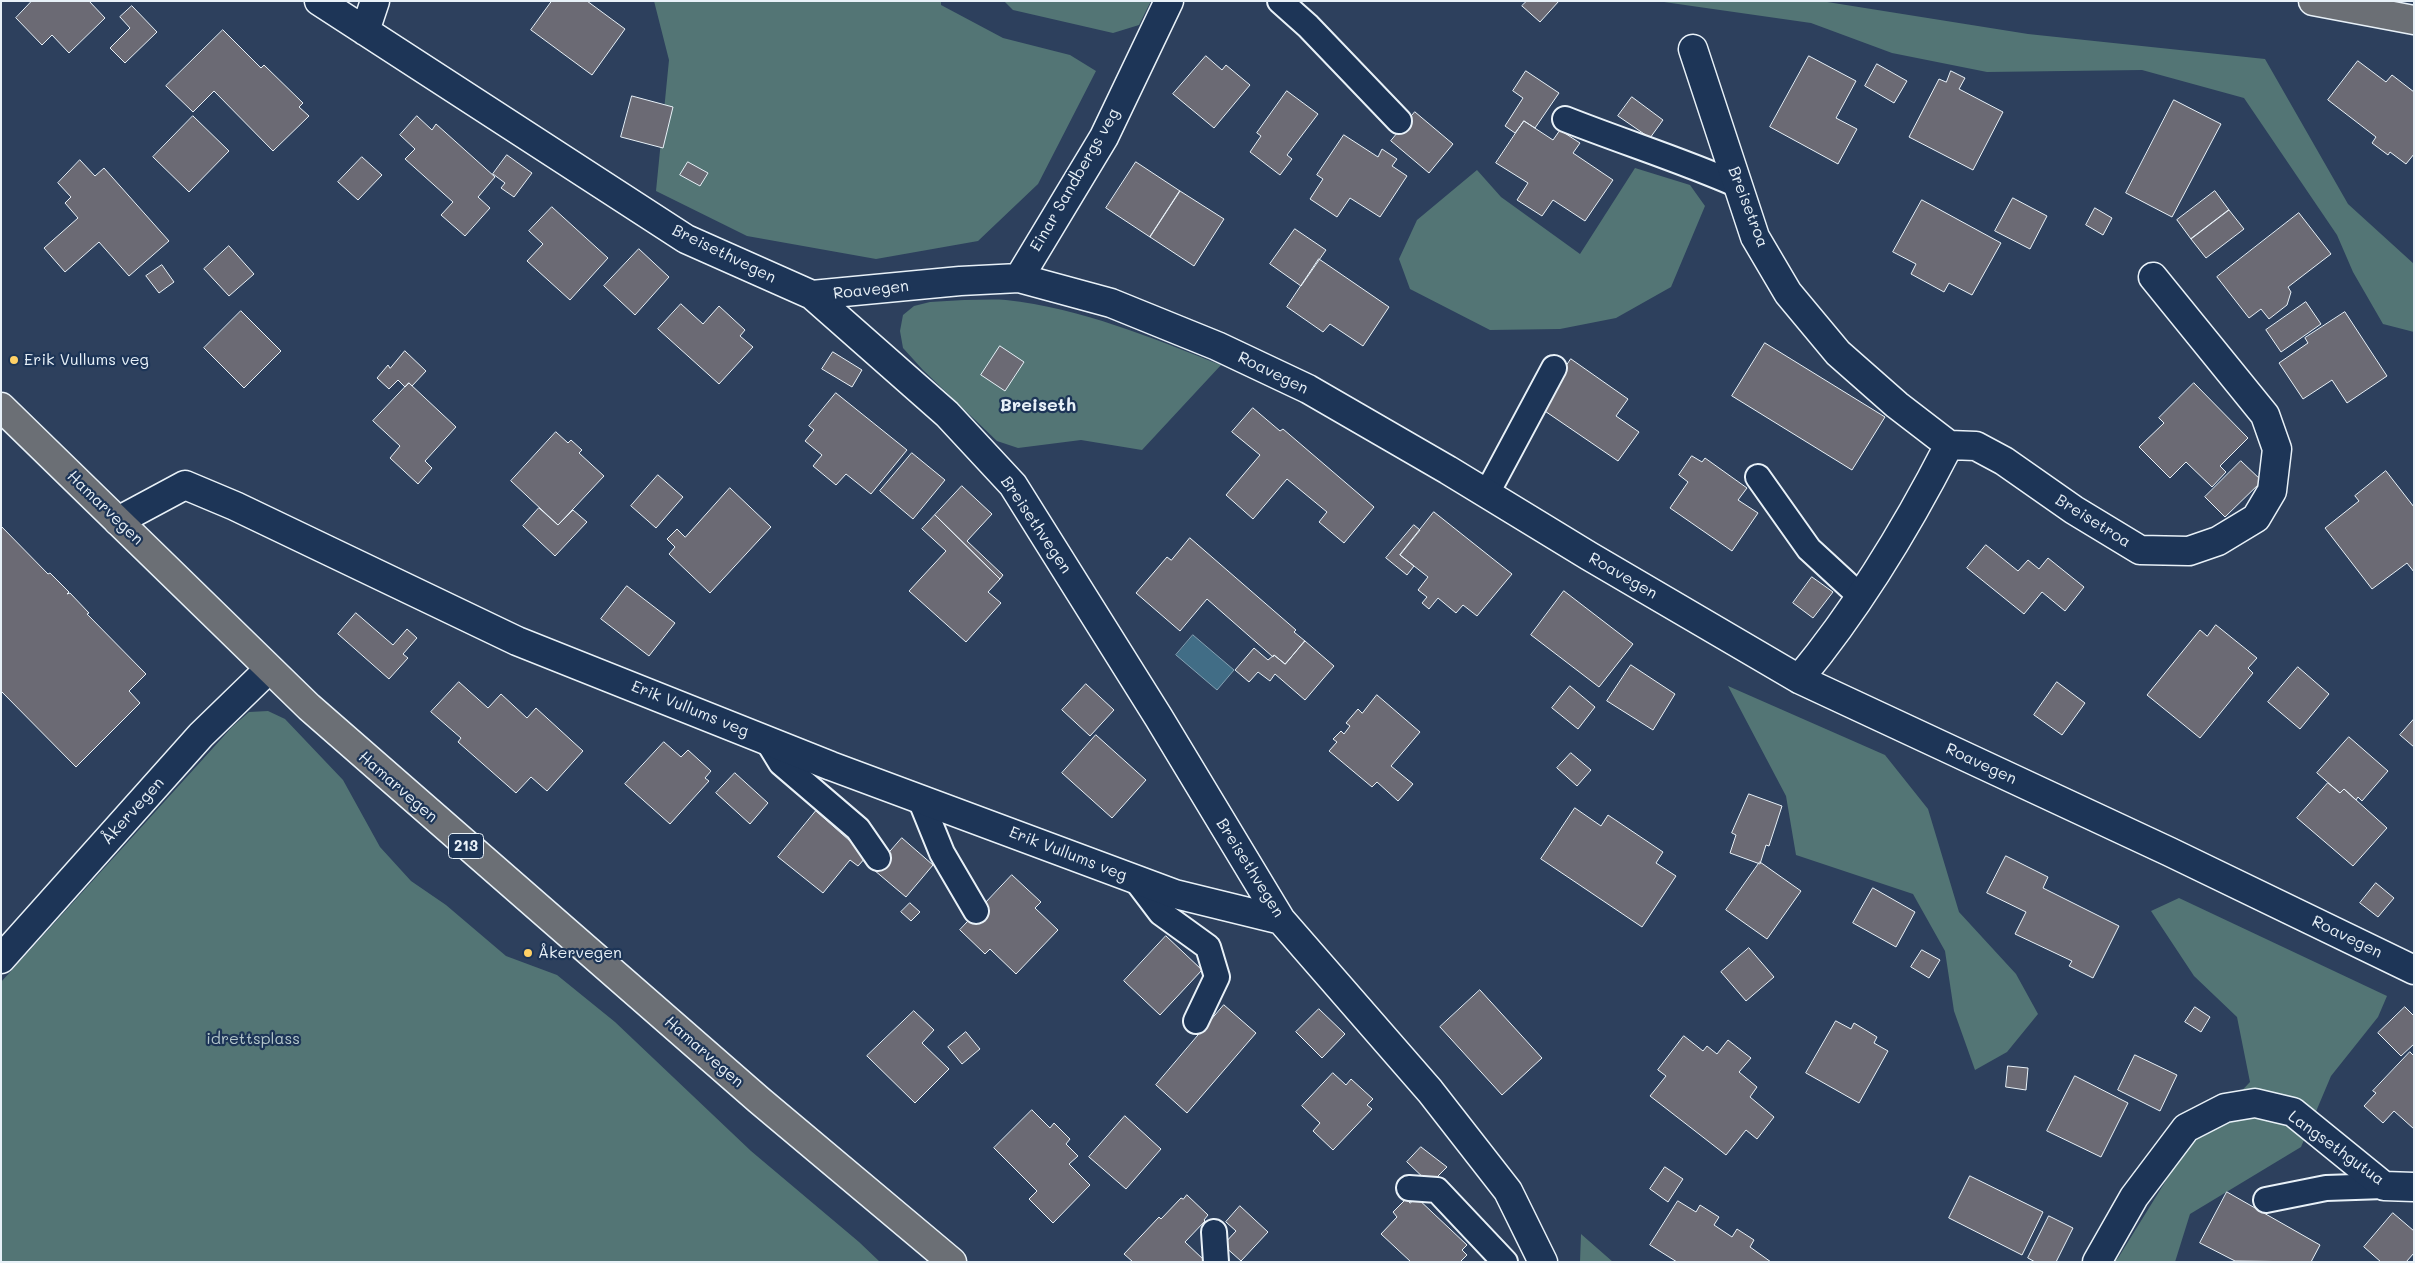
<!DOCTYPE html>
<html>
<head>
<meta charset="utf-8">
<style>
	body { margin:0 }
	#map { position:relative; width:2415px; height:1263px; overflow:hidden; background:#2d405d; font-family:Mali,sans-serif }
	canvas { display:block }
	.frame { position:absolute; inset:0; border:2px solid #e8f1f8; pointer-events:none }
</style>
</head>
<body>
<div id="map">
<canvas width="2415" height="1263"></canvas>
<div class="frame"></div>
</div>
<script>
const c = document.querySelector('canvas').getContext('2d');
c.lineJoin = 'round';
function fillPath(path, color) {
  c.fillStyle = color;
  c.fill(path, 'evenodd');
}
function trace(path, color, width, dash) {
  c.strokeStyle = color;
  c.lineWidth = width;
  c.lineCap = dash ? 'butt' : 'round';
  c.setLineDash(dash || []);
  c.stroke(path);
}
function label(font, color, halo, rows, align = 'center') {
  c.font = font + ' Mali,sans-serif';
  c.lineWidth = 4.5;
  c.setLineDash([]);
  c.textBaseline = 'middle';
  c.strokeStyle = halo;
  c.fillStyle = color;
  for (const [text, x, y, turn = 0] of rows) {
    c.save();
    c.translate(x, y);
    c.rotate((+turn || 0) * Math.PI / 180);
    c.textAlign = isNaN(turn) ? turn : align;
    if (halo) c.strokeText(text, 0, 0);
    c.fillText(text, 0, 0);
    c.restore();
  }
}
fillPath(new Path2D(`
	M 654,1 L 941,1 L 941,5 L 1003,38 L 1070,55 L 1096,71 L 1038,184 L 978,241 L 876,259 L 747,236 L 656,191 L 669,60 Z
	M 1004,1 L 1151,1 L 1139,25 L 1113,33 L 1013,10 Z
	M 1657,1 L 1821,1 L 2028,34 L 2265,59 L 2348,204 L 2414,264 L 2414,332 L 2383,324 L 2353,272 L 2337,235 L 2244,98 L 2142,70 L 1987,72 L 1892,53 L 1811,23 Z
	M 1635,168 L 1690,185 L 1705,206 L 1671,287 L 1616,318 L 1560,329 L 1490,330 L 1410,289 L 1399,259 L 1417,220 L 1477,170 L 1501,197 L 1580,254 Z
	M 964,300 C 978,300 992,299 1006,300 C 1081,308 1152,338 1221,365 L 1142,450 L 1081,440 L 1018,448 L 997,441 L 923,370 L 903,348 L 900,331 L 903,315 L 914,306 L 930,302 Z
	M 1728,686 L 1885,755 L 1928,809 L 1959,912 L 2016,974 L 2038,1014 L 2007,1052 L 1975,1070 L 1954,1011 L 1945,951 L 1913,894 L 1796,855 L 1786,796 Z
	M 268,711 L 285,719 L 343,780 L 380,847 L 411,881 L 446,905 L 506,956 L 557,975 L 615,1022 L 751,1151 L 859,1242 L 880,1262 L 1,1262 L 1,982 L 232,727 L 249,712 Z
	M 2179,898 L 2387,996 L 2378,1017 L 2331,1076 L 2301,1147 L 2190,1214 L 2175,1262 L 2113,1262 L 2118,1258 L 2183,1153 L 2250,1082 L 2237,1017 L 2194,976 L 2151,911 Z
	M 1581,1234 L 1613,1262 L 1580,1262 Z`), '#537575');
const water = new Path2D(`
	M 1193,635 L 1234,670 L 1217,690 L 1176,655 Z`);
fillPath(water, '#416d86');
trace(water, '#84a2b4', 1);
const building = new Path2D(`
	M 32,1 L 89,1 L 105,18 L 69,53 L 52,35 L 42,45 L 16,18 Z
	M 552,1 L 587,1 L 625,29 L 592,75 L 531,30 Z
	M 1527,1 L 1559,1 L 1540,22 L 1522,6 Z
	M 132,6 L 157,32 L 125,63 L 110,48 L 130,28 L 120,17 Z
	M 223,30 L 261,68 L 264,65 L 303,103 L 299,107 L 309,116 L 273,151 L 214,91 L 193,112 L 166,86 Z
	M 1206,56 L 1222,70 L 1226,65 L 1250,85 L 1214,128 L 1173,94 Z
	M 1809,56 L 1856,81 L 1836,118 L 1857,129 L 1838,164 L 1770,127 Z
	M 2358,61 L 2386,82 L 2392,75 L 2414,92 L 2414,154 L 2406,164 L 2390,152 L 2388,155 L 2372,143 L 2376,137 L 2328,100 Z
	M 1877,64 L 1907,81 L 1894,103 L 1865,86 Z
	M 1526,71 L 1559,93 L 1535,128 L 1524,121 L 1515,133 L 1505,126 L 1523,98 L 1513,91 Z
	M 1951,71 L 1965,78 L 1959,89 L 2003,112 L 1973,170 L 1909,137 L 1939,79 L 1946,82 Z
	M 1287,91 L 1318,114 L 1287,155 L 1292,159 L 1280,175 L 1250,152 L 1261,136 L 1257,133 Z
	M 632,96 L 673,107 L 663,148 L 621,137 Z
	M 1632,97 L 1663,120 L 1650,138 L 1618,116 Z
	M 2174,100 L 2221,124 L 2172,217 L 2126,193 Z
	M 1415,112 L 1453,144 L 1429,173 L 1391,141 Z
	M 193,116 L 229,151 L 189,192 L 153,157 Z
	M 417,116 L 432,130 L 436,124 L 495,177 L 478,197 L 490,208 L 465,236 L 441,215 L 453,202 L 405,159 L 415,149 L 400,135 Z
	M 1524,121 L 1553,140 L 1560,130 L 1580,143 L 1573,153 L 1613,180 L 1585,221 L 1553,200 L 1542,216 L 1517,200 L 1528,183 L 1496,163 Z
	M 1344,135 L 1378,157 L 1382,149 L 1397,159 L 1392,166 L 1407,176 L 1380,217 L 1350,198 L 1337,217 L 1310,199 L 1323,179 L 1317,175 Z
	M 507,155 L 532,173 L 514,197 L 501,188 L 505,183 L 493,174 Z
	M 362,157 L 382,175 L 358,200 L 338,182 Z
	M 80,160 L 95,176 L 104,168 L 169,241 L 129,276 L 99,242 L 65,272 L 44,248 L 78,218 L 65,203 L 71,197 L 58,183 Z
	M 688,162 L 708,173 L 700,186 L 680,175 Z
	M 1136,162 L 1180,191 L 1150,237 L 1106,208 Z
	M 1180,191 L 1224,219 L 1194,266 L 1150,237 Z
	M 2215,191 L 2229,210 L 2191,239 L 2177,220 Z
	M 2013,198 L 2047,216 L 2030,249 L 1995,231 Z
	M 1922,200 L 2001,243 L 1972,295 L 1949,283 L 1944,292 L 1911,274 L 1916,264 L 1893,252 Z
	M 552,207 L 608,258 L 570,300 L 527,261 L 543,244 L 529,231 Z
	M 2095,208 L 2112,218 L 2103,235 L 2086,225 Z
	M 2229,210 L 2244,229 L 2206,258 L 2191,239 Z
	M 2299,213 L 2331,254 L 2288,287 L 2291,292 L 2287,305 L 2269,319 L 2261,309 L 2249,318 L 2217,277 Z
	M 1295,229 L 1326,250 L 1301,286 L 1270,264 Z
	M 229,246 L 254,274 L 229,296 L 204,269 Z
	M 639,249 L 669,277 L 635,315 L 604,286 Z
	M 1319,259 L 1389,307 L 1363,346 L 1330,324 L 1323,332 L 1287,307 Z
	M 162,265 L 174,282 L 159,293 L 146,276 Z
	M 2306,302 L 2321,324 L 2281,352 L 2266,330 Z
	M 681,304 L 703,324 L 719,306 L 745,330 L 740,336 L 753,347 L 719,384 L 658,329 Z
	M 241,311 L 281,351 L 244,388 L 204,348 Z
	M 2345,312 L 2387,376 L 2347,403 L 2332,380 L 2303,399 L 2279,363 L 2308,343 L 2305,338 Z
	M 1765,343 L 1885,417 L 1852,470 L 1732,396 Z
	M 1000,346 L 1024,362 L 1005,391 L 981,375 Z
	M 405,351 L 426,371 L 412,386 L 409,383 L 405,387 L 398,380 L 389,389 L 377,378 L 388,365 L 390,368 Z
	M 833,352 L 862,370 L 852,387 L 822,369 Z
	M 1571,359 L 1628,399 L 1616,416 L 1639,432 L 1618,461 L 1539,407 Z
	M 409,383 L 456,427 L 425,461 L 432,468 L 418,484 L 390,458 L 400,446 L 373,421 Z
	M 2194,383 L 2248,438 L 2220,466 L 2226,472 L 2212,487 L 2186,462 L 2170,478 L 2139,447 L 2164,423 L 2159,418 Z
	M 836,393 L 907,450 L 871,494 L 846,474 L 836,485 L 813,466 L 822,455 L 805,441 L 814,430 L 809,426 Z
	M 1253,408 L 1280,431 L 1283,429 L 1374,507 L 1344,543 L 1319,522 L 1327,512 L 1287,479 L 1253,519 L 1226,495 L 1260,455 L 1232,432 Z
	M 556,432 L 568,443 L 571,440 L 582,450 L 579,453 L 604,476 L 558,525 L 511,481 Z
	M 912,453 L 945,480 L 913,519 L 880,491 Z
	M 1692,456 L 1702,462 L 1705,458 L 1747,488 L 1738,500 L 1758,513 L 1732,551 L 1670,508 L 1688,482 L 1679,475 Z
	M 2241,461 L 2262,481 L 2225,517 L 2205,497 Z
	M 2386,471 L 2414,507 L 2414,572 L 2407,563 L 2372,589 L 2325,528 L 2359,501 L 2355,496 Z
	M 658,475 L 683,497 L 656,528 L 631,506 Z
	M 962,486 L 992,514 L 967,541 L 1003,575 L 1000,579 L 935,515 Z
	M 730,488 L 771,527 L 710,593 L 669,554 L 675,547 L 667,539 L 677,529 L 685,537 Z
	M 539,508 L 558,525 L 573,510 L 587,522 L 555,556 L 523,526 Z
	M 1434,512 L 1512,574 L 1477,616 L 1463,605 L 1456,613 L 1438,598 L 1429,609 L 1422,603 L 1427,597 L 1418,590 L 1428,577 L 1400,555 Z
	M 935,515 L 1000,579 L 988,592 L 1001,603 L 966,642 L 909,591 L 946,551 L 922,529 Z
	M 1414,525 L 1420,530 L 1400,555 L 1414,566 L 1407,575 L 1386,558 Z
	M 1,526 L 48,574 L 50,573 L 69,592 L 67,594 L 70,593 L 89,613 L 87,614 L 146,674 L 129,691 L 140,703 L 76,767 L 1,691 Z
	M 1190,538 L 1296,630 L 1294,632 L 1305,641 L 1285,664 L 1274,655 L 1273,657 L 1207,599 L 1180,631 L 1136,593 L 1167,557 L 1171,560 Z
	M 1986,545 L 2018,571 L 2028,560 L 2039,569 L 2048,558 L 2084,587 L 2065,611 L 2042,592 L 2024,614 L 1967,568 Z
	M 1812,577 L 1833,592 L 1813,618 L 1793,603 Z
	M 627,586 L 675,623 L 649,656 L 601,619 Z
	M 1564,591 L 1633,644 L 1599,687 L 1531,635 Z
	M 356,613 L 393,645 L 407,629 L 417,638 L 403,654 L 408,658 L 389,679 L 338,634 Z
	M 2216,625 L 2257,658 L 2248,668 L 2253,673 L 2200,738 L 2147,695 L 2200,630 L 2207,636 Z
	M 1305,641 L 1334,666 L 1305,700 L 1275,674 L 1270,681 L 1258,672 L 1249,682 L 1235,670 L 1254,648 L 1268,660 L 1274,655 L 1285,664 Z
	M 1631,665 L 1675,694 L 1653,730 L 1607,701 Z
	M 2298,667 L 2329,694 L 2300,729 L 2268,702 Z
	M 459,682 L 488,708 L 501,694 L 527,718 L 536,708 L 583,751 L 547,791 L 531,777 L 516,793 L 458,742 L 461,738 L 431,712 Z
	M 2057,682 L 2085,703 L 2062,735 L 2034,715 Z
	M 1086,684 L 1114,710 L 1090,736 L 1062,710 Z
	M 1570,686 L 1595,707 L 1578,729 L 1552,708 Z
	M 1377,695 L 1420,732 L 1391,766 L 1413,784 L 1398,801 L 1377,782 L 1372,787 L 1329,751 L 1337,742 L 1333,739 L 1341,731 L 1344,734 L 1350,726 L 1346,723 L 1358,709 L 1362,713 Z
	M 2414,719 L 2414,747 L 2400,735 Z
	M 1096,735 L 1146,780 L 1112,818 L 1062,773 Z
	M 2349,737 L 2388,771 L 2362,801 L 2358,797 L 2356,800 L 2344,789 L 2340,793 L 2317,773 Z
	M 664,742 L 681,757 L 688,750 L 711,771 L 705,778 L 709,781 L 670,824 L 625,784 Z
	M 1571,753 L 1591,770 L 1577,786 L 1557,768 Z
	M 735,773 L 768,803 L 750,824 L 716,793 Z
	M 2328,783 L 2340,793 L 2344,789 L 2387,828 L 2353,866 L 2297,818 Z
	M 1749,794 L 1782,806 L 1769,846 L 1766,845 L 1760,864 L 1730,853 L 1736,835 L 1732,833 Z
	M 1575,808 L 1601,826 L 1608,815 L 1663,852 L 1656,863 L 1676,876 L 1642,927 L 1541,859 Z
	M 816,811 L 867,856 L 858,866 L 850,860 L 823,893 L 778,857 Z
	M 902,838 L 933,865 L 906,897 L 874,870 Z
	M 2006,856 L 2048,877 L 2043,888 L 2119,926 L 2093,978 L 2069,966 L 2072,961 L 2015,934 L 2026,912 L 1987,893 Z
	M 1760,862 L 1801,891 L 1767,939 L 1726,910 Z
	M 1012,875 L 1041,902 L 1035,908 L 1058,930 L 1016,974 L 990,949 L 985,954 L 960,930 Z
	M 2376,883 L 2394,898 L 2378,917 L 2360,903 Z
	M 1873,888 L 1915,912 L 1896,947 L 1853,923 Z
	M 910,903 L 920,912 L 911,921 L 901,912 Z
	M 1166,936 L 1202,970 L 1160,1015 L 1124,981 Z
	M 1749,948 L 1774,977 L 1746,1001 L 1721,972 Z
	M 1922,950 L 1940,960 L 1929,978 L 1911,967 Z
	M 1480,990 L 1542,1058 L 1502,1095 L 1440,1027 Z
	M 1224,1005 L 1256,1033 L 1187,1113 L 1156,1085 Z
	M 2195,1007 L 2210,1017 L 2201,1032 L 2185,1022 Z
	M 2405,1007 L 2414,1016 L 2414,1044 L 2401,1056 L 2378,1033 Z
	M 1319,1009 L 1345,1034 L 1322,1058 L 1296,1032 Z
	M 914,1011 L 934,1030 L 922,1043 L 949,1069 L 915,1103 L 867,1056 Z
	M 1836,1021 L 1851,1029 L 1854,1023 L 1877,1037 L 1874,1043 L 1888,1051 L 1859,1103 L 1806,1073 Z
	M 966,1032 L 980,1049 L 962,1064 L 948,1047 Z
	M 1684,1036 L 1703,1051 L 1707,1046 L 1717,1054 L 1728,1040 L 1751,1058 L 1739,1072 L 1757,1087 L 1750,1097 L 1774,1117 L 1757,1139 L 1746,1130 L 1726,1155 L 1650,1096 L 1666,1076 L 1658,1070 Z
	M 2410,1052 L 2414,1056 L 2414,1129 L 2394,1111 L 2383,1123 L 2364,1106 L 2376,1093 L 2373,1091 Z
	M 2135,1055 L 2177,1075 L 2160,1111 L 2118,1090 Z
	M 2008,1066 L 2028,1068 L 2026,1090 L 2006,1087 Z
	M 1333,1073 L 1346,1085 L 1351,1079 L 1373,1099 L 1367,1105 L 1372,1109 L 1333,1150 L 1313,1131 L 1320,1123 L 1302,1106 Z
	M 2075,1076 L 2128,1103 L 2101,1157 L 2047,1131 Z
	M 1032,1110 L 1050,1128 L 1054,1123 L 1070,1139 L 1066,1144 L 1078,1156 L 1069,1164 L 1090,1185 L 1053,1223 L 1029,1199 L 1037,1191 L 994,1148 Z
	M 1125,1116 L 1161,1149 L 1126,1189 L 1089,1157 Z
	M 1421,1147 L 1447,1167 L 1430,1184 L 1407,1162 Z
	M 1665,1167 L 1683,1179 L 1668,1202 L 1650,1189 Z
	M 1970,1176 L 2043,1212 L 2022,1255 L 1949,1218 Z
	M 2227,1192 L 2320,1245 L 2311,1262 L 2235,1261 L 2200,1243 Z
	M 1187,1195 L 1208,1215 L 1204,1220 L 1205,1221 L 1185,1242 L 1204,1260 L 1202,1262 L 1133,1262 L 1124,1254 L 1159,1217 L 1161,1219 L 1181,1198 L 1183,1199 Z
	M 1416,1197 L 1467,1245 L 1462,1250 L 1467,1255 L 1460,1262 L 1411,1262 L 1381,1234 L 1397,1217 L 1393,1212 L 1406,1199 L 1410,1203 Z
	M 1678,1201 L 1696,1212 L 1700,1205 L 1719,1217 L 1714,1225 L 1732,1237 L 1737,1229 L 1754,1240 L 1750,1247 L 1771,1262 L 1677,1262 L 1650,1245 Z
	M 1240,1206 L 1268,1232 L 1241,1261 L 1223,1245 L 1236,1231 L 1226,1222 Z
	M 2393,1213 L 2414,1231 L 2414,1253 L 2406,1262 L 2381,1262 L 2364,1247 Z
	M 2049,1216 L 2073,1228 L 2056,1262 L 2035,1262 L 2028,1258 Z`);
fillPath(building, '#6b6a74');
trace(building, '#e8f1f8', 1);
const service = new Path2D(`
	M 1280,1 L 1308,26 L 1399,121
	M 1565,119 C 1623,142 1681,160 1738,185
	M 1758,477 L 1809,549 L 1860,596
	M 1487,493 L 1554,368
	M 767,740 L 781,763 L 858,829 L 878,858
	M 920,799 L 942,853 L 976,911
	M 1136,880 L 1161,913 L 1208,947 L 1217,977 L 1196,1021
	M 1409,1188 L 1437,1190 L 1505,1262
	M 2266,1200 L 2326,1188 L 2384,1186
	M 1214,1232 L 1216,1262`);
const minor = new Path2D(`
	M 319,1 L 686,239 L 812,295 L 947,414 L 1013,485 L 1159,718 L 1281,920 L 1430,1091 L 1508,1191 L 1543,1262
	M 365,31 L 375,1
	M 1693,49 L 1755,237 L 1788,293 L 1838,353 L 1897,405 L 1949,445 C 1907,527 1858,608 1799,679
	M 1019,278 L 1104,137 L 1169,1
	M 812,295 L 960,281 L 1019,278 L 1111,303 L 1217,346 L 1308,389 L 1448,470 L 1589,556 L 1799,679 L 2170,852 L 2414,970
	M 1949,445 L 1976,446 L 2004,461 L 2074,510 L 2140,550 L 2189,551 L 2218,541 L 2256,518 L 2272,491 L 2277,449 L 2265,415 L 2153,277
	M 118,521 L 185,485 L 235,506 L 517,641 L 831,766 L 1175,894 L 1281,920
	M 1,959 L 201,735 L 269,669
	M 2097,1262 L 2134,1197 L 2186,1128 L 2225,1108 L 2255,1103 L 2293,1112 L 2384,1186 L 2414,1187`);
const primary = new Path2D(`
	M 2313,1 L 2414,20
	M 1,407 L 309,707 L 759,1100 L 952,1262`);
trace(service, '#e8f1f8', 28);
trace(minor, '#e8f1f8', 31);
trace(primary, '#e8f1f8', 31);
trace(service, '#1d3557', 24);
trace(minor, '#1d3557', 28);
trace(primary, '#6b6f75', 28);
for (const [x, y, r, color] of [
	[14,360,5,"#ffd166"],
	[528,953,5,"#ffd166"]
]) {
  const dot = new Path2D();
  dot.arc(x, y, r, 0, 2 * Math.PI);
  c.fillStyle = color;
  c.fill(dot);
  trace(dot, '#1d3557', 2);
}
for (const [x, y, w] of [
	[466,846,35]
]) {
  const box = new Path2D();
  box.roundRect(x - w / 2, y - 12.5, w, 25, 4);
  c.fillStyle = '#1d3557';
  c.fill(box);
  trace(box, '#e8f1f8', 1);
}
label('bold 15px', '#e8f1f8', null, [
	["213",466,846]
]);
label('16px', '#e8f1f8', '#1d3557', [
	["Einar Sandbergs veg",1075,180,-60],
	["Breisetroa",1748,207,69],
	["Breisethvegen",724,254,26],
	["Roavegen",871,290,-6],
	["Roavegen",1273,373,26],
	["Hamarvegen",105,508,44],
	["Breisetroa",2093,521,32],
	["Breisethvegen",1036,525,56],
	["Roavegen",1623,576,30],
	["Erik Vullums veg",690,709,22],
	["Roavegen",1981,764,25],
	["Hamarvegen",398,787,41],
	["Åkervegen",133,811,-48],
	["Erik Vullums veg",1068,854,21],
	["Breisethvegen",1250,868,58],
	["Roavegen",2347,937,26],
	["Hamarvegen",704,1052,41],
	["Langsethgutua",2336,1148,36]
]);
label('16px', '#e8f1f8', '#1d3557', [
	["Erik Vullums veg",24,360],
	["Åkervegen",538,953]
], 'left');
label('16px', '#b4c6ca', '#1d3557', [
	["idrettsplass",253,1039]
]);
label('bold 18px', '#e8f1f8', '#1d3557', [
	["Breiseth",1038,405]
]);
</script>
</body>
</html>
